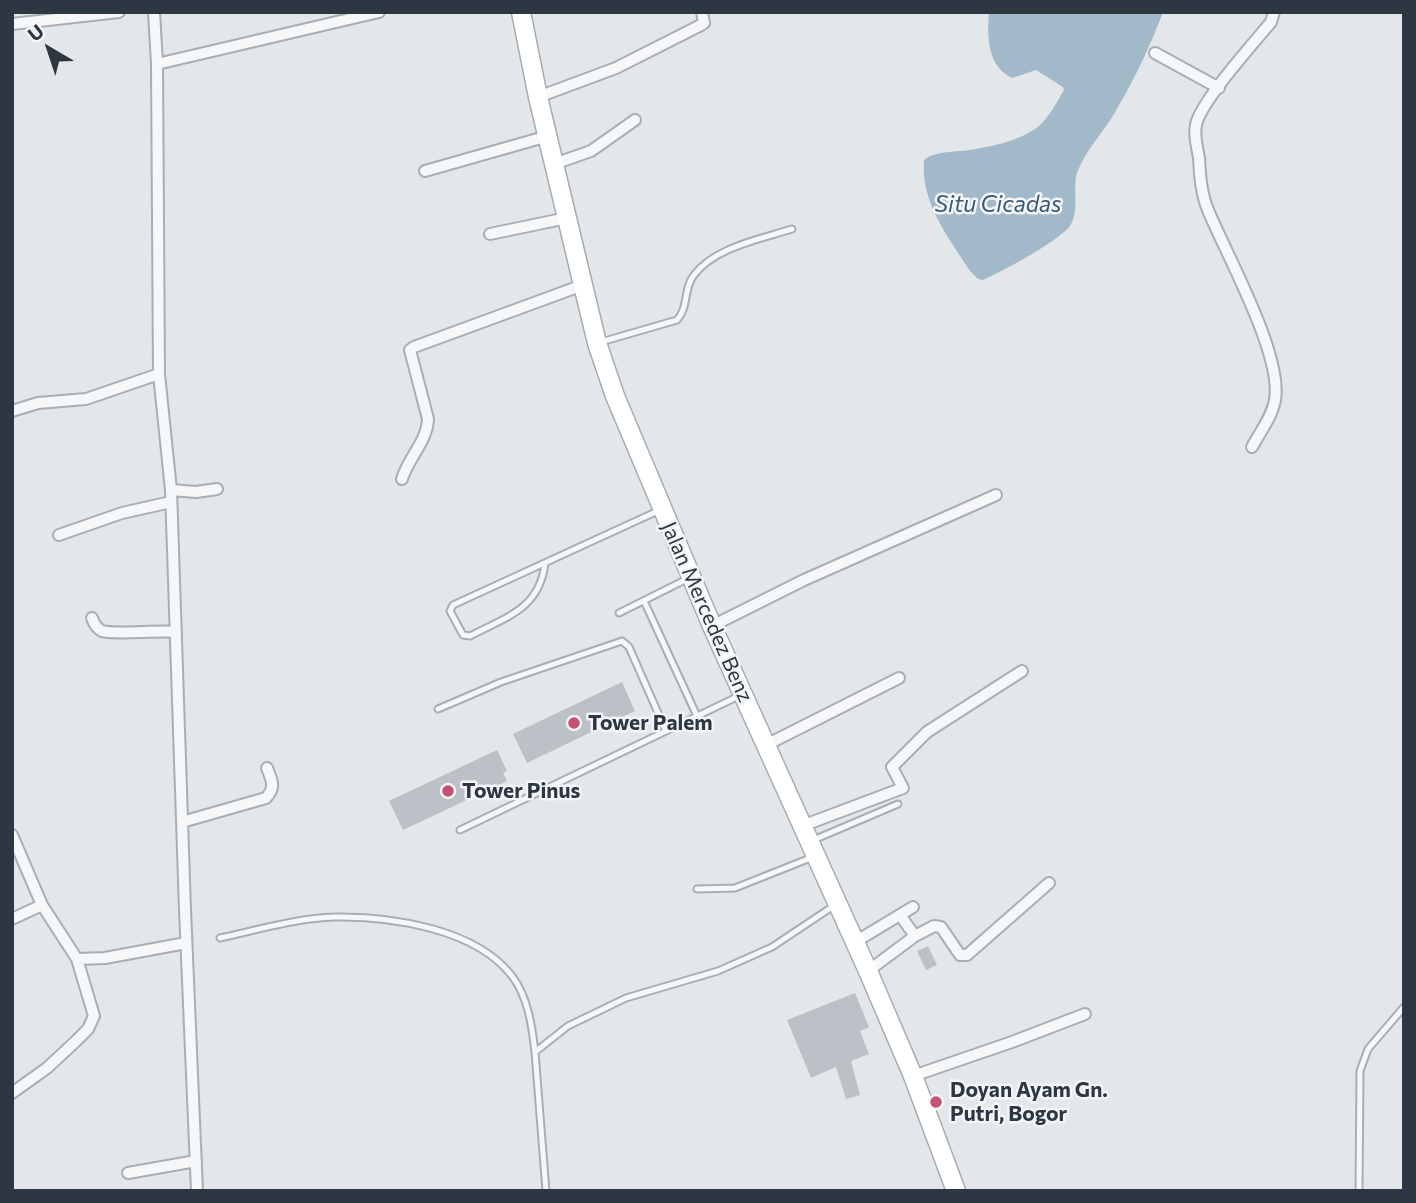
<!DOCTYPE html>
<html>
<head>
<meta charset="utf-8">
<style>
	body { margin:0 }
	#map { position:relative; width:1416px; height:1203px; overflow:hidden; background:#e3e7ea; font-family:Commissioner,sans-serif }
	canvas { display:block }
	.frame { position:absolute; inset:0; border:14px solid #2c3741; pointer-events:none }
	.north { position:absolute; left:14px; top:14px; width:70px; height:70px; -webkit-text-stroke:5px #f3f5f8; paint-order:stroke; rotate:321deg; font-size:19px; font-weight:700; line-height:28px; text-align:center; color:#2c3741 }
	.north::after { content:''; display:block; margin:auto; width:24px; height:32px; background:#2c3741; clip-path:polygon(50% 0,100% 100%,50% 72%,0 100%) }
</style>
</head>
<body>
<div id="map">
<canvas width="1416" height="1203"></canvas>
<div class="frame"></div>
<div class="north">U</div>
</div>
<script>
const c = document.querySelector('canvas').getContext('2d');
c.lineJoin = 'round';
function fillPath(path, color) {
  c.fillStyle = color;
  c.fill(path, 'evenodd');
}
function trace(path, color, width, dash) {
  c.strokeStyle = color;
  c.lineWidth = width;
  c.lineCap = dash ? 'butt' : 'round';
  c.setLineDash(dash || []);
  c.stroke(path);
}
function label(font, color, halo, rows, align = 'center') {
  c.font = font + ' Commissioner,sans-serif';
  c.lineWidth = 5;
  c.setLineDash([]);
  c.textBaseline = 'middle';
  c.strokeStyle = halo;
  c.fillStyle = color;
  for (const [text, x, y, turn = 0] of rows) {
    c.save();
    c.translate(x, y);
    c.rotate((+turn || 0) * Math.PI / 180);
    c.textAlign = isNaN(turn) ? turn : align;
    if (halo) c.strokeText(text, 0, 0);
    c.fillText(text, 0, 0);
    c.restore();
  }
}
fillPath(new Path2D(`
	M 989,12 L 1163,12 C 1150,47 1133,82 1114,114 C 1102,134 1085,151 1077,173 C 1072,190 1080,211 1070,226 C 1057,242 1003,271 983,280 L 978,279 L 970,271 C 949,238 920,202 924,160 C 934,152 948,152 961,151 C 986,148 1019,142 1039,126 C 1049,117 1057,102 1064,90 L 1063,87 L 1036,70 L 1012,78 C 987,66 987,36 989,12 Z`), '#a1b9c8');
fillPath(new Path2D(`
	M 622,682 L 635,711 L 527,763 L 513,734 Z
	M 497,750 L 507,771 L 503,773 L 507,781 L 403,830 L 389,801 Z
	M 928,946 L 937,965 L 926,970 L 917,951 Z
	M 855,993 L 869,1027 L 860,1031 L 869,1054 L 851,1061 L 860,1095 L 846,1099 L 836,1067 L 811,1078 L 787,1020 Z`), '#bbc1c7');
const lane = new Path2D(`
	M 601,342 L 677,320 C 689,307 683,289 694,275 C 715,247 761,239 792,229
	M 545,563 C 540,609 506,617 470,636 L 463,635 L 450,611 L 453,605 L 660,510
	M 644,601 L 697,716
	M 619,613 L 689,578
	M 438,709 L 501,682 L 622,641 L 629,647 L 666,731
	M 460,830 L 741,695
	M 811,841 L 898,804
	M 697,889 L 735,888 L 813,857
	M 220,938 C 257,930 297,918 335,917 C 392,916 476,929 512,976 C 528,997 532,1026 535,1052
	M 546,1191 L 535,1052 L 568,1026 L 626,998 L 718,971 L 772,947 L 835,905
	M 1359,1191 L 1360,1071 L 1368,1049 L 1404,1007`);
const street = new Path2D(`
	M 154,12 L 157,64 L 159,374 L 171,490 L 185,910 L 197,1191
	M 12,24 L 119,12
	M 1155,53 L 1219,88
	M 157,64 L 379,12
	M 538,97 L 616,68 L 701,25 L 704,23 L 702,12
	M 554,164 L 591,151 L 635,120
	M 425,171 L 548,136
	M 490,234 L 567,218
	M 12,411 L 38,403 L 86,399 L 159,374
	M 1252,447 C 1260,432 1272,417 1275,400 C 1283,355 1226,254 1208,210 C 1201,193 1200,176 1199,158 C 1197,146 1193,133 1197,121 C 1206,96 1252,45 1271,22 L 1274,12
	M 402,479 C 408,458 427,442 428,419 L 410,350 L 414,347 L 583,285
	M 171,490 L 196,492 L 217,489
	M 59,535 L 122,513 L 171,502
	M 92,618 C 94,624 96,628 102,631 C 114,635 159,630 176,632
	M 712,626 L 804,580 L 996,495
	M 766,745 L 899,678
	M 182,822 L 266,798 C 276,787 272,781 267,768
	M 802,826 L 903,788 L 892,767 L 927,732 L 1022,671
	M 12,835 L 42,905 L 77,959 L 94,1016 L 88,1029 L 76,1041 L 47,1068 L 12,1093
	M 900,915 L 915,936
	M 12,919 L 42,905
	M 855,942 L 913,907
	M 77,959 L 105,958 L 186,943
	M 868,971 L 915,936 L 934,926 L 941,927 L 960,955 L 967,955 L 1049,883
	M 913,1076 L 1012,1042 L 1085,1014
	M 128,1173 L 196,1161`);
const primary = new Path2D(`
	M 521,12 L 538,97 L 583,285 L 597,343 L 615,396 L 712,626 L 868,971 L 913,1076 L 956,1191`);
trace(lane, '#a8afb4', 9);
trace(street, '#a8afb4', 14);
trace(primary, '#a3adb5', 21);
trace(lane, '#f6f7f9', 5);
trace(street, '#f6f7f9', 10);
trace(primary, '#fff', 18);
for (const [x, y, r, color] of [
	[574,723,7,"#c65273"],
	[448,791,7,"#c65273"],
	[936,1102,7,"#c65273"]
]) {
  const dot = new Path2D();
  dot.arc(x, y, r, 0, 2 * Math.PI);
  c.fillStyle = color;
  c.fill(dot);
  trace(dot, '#f3f5f8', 2.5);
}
label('21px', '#2c3741', '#f3f5f8', [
	["Jalan Mercedez Benz",707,612,66]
]);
label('bold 21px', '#2c3741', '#f3f5f8', [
	["Tower Palem",588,723],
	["Tower Pinus",462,791],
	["Doyan Ayam Gn.",950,1090],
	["Putri, Bogor",950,1114]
], 'left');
label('italic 23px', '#395b73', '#f3f5f8', [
	["Situ Cicadas",998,204]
]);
</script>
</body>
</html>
